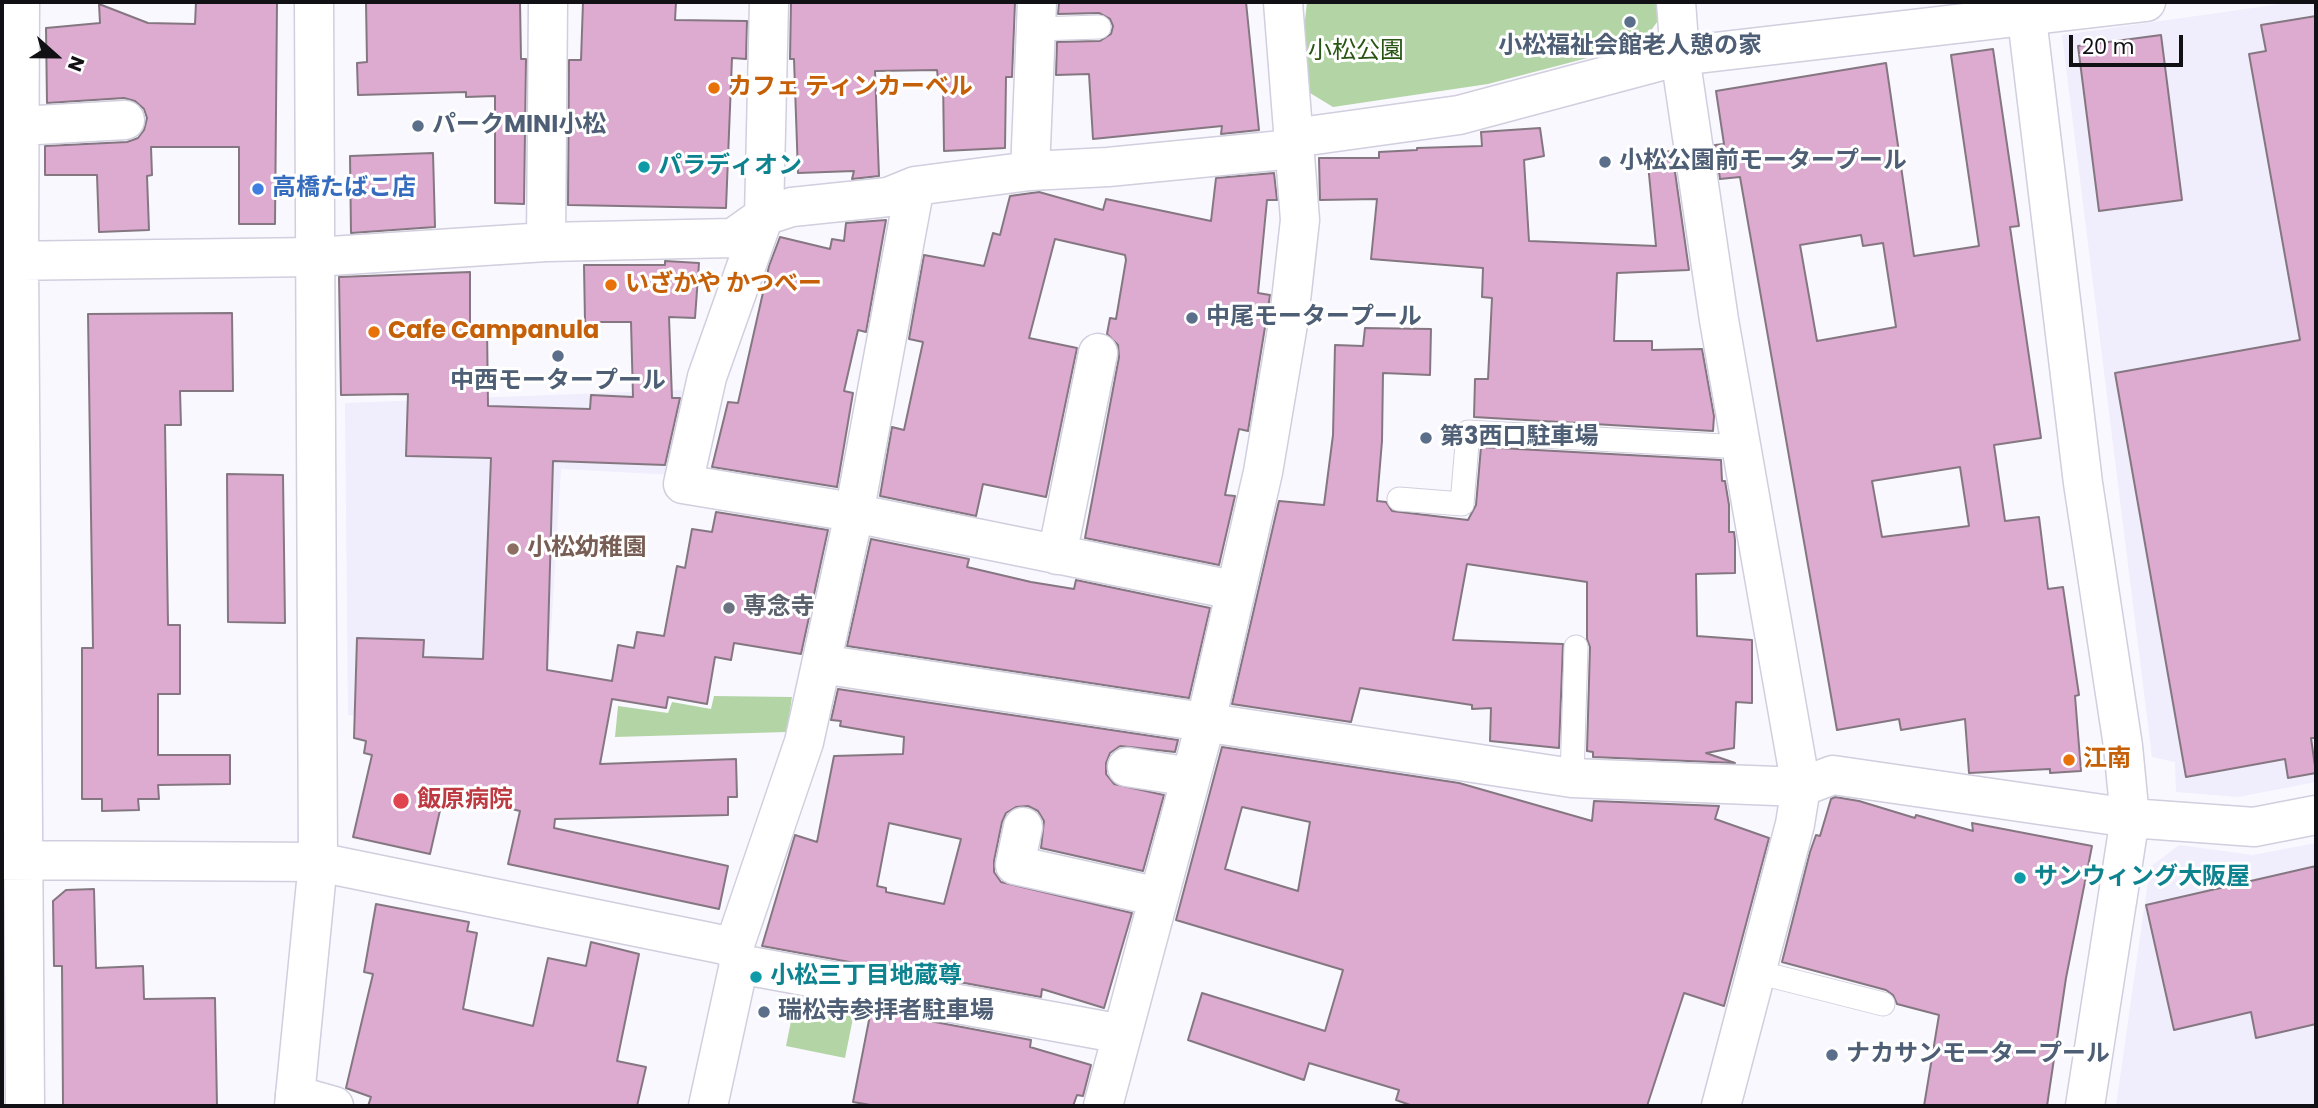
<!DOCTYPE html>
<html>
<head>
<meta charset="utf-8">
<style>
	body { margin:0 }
	#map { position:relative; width:2318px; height:1108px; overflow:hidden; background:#f9f8ff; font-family:Poppins,sans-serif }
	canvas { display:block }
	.frame { position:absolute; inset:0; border:4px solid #111015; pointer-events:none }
	.north { position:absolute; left:21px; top:21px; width:70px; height:70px; -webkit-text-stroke:5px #fff; paint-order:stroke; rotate:111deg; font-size:19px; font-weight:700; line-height:28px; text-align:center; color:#111015 }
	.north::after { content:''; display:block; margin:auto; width:24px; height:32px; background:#111015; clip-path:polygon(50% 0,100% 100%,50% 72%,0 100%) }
	.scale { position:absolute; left:2069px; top:35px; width:114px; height:32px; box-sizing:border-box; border:4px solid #111015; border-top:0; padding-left:9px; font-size:21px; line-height:24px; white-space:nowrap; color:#111015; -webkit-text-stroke:5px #fff; paint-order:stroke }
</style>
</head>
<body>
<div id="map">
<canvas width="2318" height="1108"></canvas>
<div class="frame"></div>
<div class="north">N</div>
<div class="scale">20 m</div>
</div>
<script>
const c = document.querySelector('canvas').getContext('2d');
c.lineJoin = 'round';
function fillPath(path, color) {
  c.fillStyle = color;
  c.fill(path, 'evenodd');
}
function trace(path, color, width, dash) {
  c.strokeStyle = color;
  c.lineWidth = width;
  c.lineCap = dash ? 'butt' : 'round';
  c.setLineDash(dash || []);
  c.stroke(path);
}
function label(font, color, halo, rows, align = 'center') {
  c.font = font + ' Poppins,"Noto Sans JP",sans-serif';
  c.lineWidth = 6;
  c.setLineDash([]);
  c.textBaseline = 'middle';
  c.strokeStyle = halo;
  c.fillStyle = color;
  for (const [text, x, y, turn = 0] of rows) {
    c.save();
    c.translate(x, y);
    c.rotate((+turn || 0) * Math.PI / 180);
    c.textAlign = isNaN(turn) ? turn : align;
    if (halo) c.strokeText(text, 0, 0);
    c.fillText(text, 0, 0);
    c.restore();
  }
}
fillPath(new Path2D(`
	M 2295,2 L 2316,2 L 2316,782 L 2238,797 L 2176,792 L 2175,762 L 2152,757 L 2062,35 Z
	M 682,390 L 675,475 L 561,469 L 545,728 L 348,715 L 345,403 Z
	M 2316,843 L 2316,1106 L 2116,1106 L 2150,867 L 2179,845 L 2253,855 Z`), '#f0edfc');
fillPath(new Path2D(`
	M 1307,2 L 1661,2 L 1663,14 L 1641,44 L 1488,84 L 1333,107 L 1310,93 L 1303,38 Z
	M 714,696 L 792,697 L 787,732 L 615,737 L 618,706 L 668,713 L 672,702 L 711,709 Z
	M 798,986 L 857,998 L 845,1058 L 786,1046 Z`), '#b3d5a6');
const building = new Path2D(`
	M 196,2 L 277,2 L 275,224 L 239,224 L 239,147 L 151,147 L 152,175 L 147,176 L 149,230 L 99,232 L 97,175 L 45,175 L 45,146 L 127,142 L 138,138 L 144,130 L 147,118 L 144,109 L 135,101 L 124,98 L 47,103 L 46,28 L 100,23 L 99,4 L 148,23 L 195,24 Z
	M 366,2 L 520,2 L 521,59 L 526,59 L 524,204 L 495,203 L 495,96 L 466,97 L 466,92 L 358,95 L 357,63 L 367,62 Z
	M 583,2 L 676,2 L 675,20 L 747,21 L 746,59 L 732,58 L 726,208 L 568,205 L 569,60 L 581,60 Z
	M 791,2 L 1015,2 L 1012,77 L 1006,77 L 1005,148 L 944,151 L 943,78 L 938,79 L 937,70 L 875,71 L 879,176 L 852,179 L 854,171 L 798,173 L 794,59 L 790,59 Z
	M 1059,2 L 1246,2 L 1259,130 L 1221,134 L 1222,126 L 1093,139 L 1089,74 L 1056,75 L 1057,42 L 1100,41 L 1111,34 L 1113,26 L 1110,19 L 1099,13 L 1058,14 Z
	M 2316,16 L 2316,738 L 2311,738 L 2316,773 L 2288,778 L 2285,759 L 2186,777 L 2115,373 L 2300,340 L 2249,54 L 2266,51 L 2261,25 Z
	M 2161,35 L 2182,200 L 2099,211 L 2078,46 Z
	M 1993,49 L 2019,226 L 2010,227 L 2041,438 L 1994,445 L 2005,521 L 2039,517 L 2048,589 L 2063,587 L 2079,695 L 2075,696 L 2081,771 L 2050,773 L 2050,769 L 1969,773 L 1965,719 L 1901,730 L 1899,719 L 1837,730 L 1740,177 L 1720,179 L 1715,145 L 1724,144 L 1716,91 L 1886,63 L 1914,256 L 1979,246 L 1951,55 ZM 1861,235 L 1863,246 L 1883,243 L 1896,327 L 1817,341 L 1800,245 ZM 1960,467 L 1969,526 L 1882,537 L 1872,481 Z
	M 1540,128 L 1544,156 L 1524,160 L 1529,241 L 1656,246 L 1647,154 L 1672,151 L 1689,270 L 1617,273 L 1614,341 L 1652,341 L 1652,350 L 1702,349 L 1714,416 L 1713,431 L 1474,417 L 1475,379 L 1488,379 L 1492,298 L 1482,297 L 1483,268 L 1371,259 L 1377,199 L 1320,200 L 1319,158 L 1379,158 L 1379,152 L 1417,150 L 1417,148 L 1482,146 L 1481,132 Z
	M 433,153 L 435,227 L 351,233 L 350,156 Z
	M 1274,173 L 1277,200 L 1267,200 L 1258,293 L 1270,295 L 1267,315 L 1248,431 L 1239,429 L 1225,495 L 1235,496 L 1219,565 L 1085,538 L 1119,357 L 1118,345 L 1107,334 L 1110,318 L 1116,319 L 1126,260 L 1125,255 L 1055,239 L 1029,338 L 1077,348 L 1046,497 L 983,484 L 976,516 L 880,496 L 892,427 L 904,430 L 923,342 L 909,339 L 924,255 L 984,266 L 993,233 L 1000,235 L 1010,196 L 1039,192 L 1103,210 L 1106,199 L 1211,221 L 1216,178 Z
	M 886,220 L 866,332 L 858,330 L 844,391 L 853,393 L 837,487 L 712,467 L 728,402 L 738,403 L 769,266 L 780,237 L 830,249 L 832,239 L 844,241 L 846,223 Z
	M 665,261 L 699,263 L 695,318 L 669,317 L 672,398 L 680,398 L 665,465 L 553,461 L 547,670 L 612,681 L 618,645 L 634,648 L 637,632 L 664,636 L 677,566 L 685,568 L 692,529 L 712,532 L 716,512 L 828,530 L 801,654 L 734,643 L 731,660 L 715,657 L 707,704 L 668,697 L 666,708 L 612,699 L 600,764 L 736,759 L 737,797 L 728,797 L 728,815 L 555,819 L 554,828 L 728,866 L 719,909 L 508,864 L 520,811 L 444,793 L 430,854 L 353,837 L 372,755 L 364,753 L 366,741 L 354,738 L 357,638 L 424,640 L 423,657 L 483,659 L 491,458 L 406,456 L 408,394 L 341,395 L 339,277 L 470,272 L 470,326 L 487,326 L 488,406 L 590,409 L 591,395 L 633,397 L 631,322 L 585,322 L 584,265 L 665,265 Z
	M 232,313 L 233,391 L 180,391 L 181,425 L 165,425 L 168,625 L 180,625 L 180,694 L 158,694 L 158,755 L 230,755 L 230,784 L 158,785 L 159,799 L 138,799 L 139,810 L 102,811 L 102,799 L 82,799 L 82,648 L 93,648 L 88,314 Z
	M 1365,328 L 1431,329 L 1430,375 L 1383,373 L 1382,441 L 1377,501 L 1386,502 L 1392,511 L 1468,520 L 1476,505 L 1481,447 L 1721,460 L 1722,481 L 1725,481 L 1729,505 L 1729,532 L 1734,532 L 1735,540 L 1735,573 L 1696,574 L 1697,636 L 1752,640 L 1752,703 L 1736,702 L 1734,748 L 1706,753 L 1735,763 L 1593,757 L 1593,752 L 1587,751 L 1590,647 L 1587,639 L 1587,582 L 1467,564 L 1453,640 L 1563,644 L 1559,748 L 1490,741 L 1491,708 L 1472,709 L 1472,705 L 1360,688 L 1351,722 L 1232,704 L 1279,501 L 1324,505 L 1333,435 L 1335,345 L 1363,346 Z
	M 227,474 L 283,475 L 285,623 L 228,622 Z
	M 871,539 L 969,559 L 967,567 L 1031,582 L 1074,589 L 1076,580 L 1210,608 L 1189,698 L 847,646 Z
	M 838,689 L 1178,740 L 1175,752 L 1120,746 L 1110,753 L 1106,763 L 1106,774 L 1114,784 L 1164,795 L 1143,871 L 1041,848 L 1044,821 L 1038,811 L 1028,806 L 1016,807 L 1006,813 L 1002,822 L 994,861 L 994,872 L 1001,882 L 1132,913 L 1104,1008 L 1042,989 L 1041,997 L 762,946 L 795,835 L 817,842 L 834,756 L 903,754 L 904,737 L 840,726 L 841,721 L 831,720 ZM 889,823 L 961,839 L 944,904 L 886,892 L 886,888 L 877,886 Z
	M 1222,747 L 1459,783 L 1592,821 L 1594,801 L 1719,806 L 1715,819 L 1769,838 L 1724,1006 L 1684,993 L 1647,1106 L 1413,1106 L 1396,1100 L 1399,1090 L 1309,1063 L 1304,1080 L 1188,1040 L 1202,993 L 1325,1031 L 1343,970 L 1176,920 ZM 1242,807 L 1310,822 L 1298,891 L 1225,869 Z
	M 1835,797 L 1859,801 L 1915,818 L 1916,815 L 1973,831 L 1972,823 L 2092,846 L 2066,978 L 2047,1106 L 1924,1106 L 1939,1015 L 1897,1004 L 1893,995 L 1886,990 L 1782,962 L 1810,852 L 1816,835 L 1820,836 L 1831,799 Z
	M 2316,866 L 2316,1024 L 2256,1038 L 2251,1012 L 2174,1030 L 2146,905 Z
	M 94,889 L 96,968 L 143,966 L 144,999 L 215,998 L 217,1106 L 63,1106 L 62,966 L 54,966 L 53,901 L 66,890 Z
	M 376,904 L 469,922 L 467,931 L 477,933 L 463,1009 L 533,1026 L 548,958 L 586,966 L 591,942 L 639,954 L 617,1061 L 646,1067 L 637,1106 L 368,1106 L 371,1097 L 346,1088 L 373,974 L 364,972 Z
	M 871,1010 L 1031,1040 L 1030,1047 L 1091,1065 L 1083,1096 L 1077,1095 L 1073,1106 L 876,1106 L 853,1102 Z`);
fillPath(building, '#ddaad0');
trace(building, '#857781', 2);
const lane = new Path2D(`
	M 1036,29 L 1099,27
	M 1399,499 L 1462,504 L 1468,432 L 1742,447
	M 1572,778 L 1576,647
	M 1757,972 L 1883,1004`);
const street = new Path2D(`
	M 20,2 L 19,259 L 25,1106
	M 1676,2 L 1680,56 L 1719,320 L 1801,787 L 1795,824 L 1721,1106
	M 2025,2 L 2083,483 L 2123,746 L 2130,818 L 2085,1106
	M 20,126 L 125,120
	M 1030,171 L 1037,2
	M 546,242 L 548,2
	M 2,261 L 315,257 L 546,242 L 733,238 L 764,216 L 769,2
	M 1057,555 L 1098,353
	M 1233,590 L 834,509 L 683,484 L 707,377 L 764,216 L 792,207 L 888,197 L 915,186 L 1030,171 L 1108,167 L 1293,149
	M 821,664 L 1572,778 L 1801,787 L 1833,775 L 2130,818 L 2254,827 L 2316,815
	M 1127,767 L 1191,777
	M 1023,827 L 1015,865 L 1159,897
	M 2,860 L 318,862 L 734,947
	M 739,964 L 1122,1034
	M 295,1095 L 334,1106
	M 708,1106 L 739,964 L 734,947 L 804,742 L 854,514 L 915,186
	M 1103,1106 L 1206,721 L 1263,472 L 1289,318 L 1300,220 L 1283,2`);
const secondary = new Path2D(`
	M 1293,138 L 1459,115 L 1680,56 L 2146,2
	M 294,1106 L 318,862 L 314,2`);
trace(lane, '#d1cede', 25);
trace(street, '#d1cede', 41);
trace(secondary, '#d1cede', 41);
trace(lane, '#fff', 23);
trace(street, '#fff', 38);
trace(secondary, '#fff', 38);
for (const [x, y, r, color] of [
	[1630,22,7,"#5c6f8a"],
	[714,88,7,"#e8710a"],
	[418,126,7,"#5c6f8a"],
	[1605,162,7,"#5c6f8a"],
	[644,167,7,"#0f9aa8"],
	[258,189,7,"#3f7fe0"],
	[611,285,7,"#e8710a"],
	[1192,318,7,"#5c6f8a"],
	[374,332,7,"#e8710a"],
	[558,356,7,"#5c6f8a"],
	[1426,438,7,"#5c6f8a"],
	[513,549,7,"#8d6e63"],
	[729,608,7,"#6b7280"],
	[2069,760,7,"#e8710a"],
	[401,801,9,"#e0444e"],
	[2020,878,7,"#0f9aa8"],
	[756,977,7,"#0f9aa8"],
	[764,1012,7,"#5c6f8a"],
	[1832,1055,7,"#5c6f8a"]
]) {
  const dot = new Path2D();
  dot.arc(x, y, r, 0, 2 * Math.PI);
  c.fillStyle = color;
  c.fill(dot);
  trace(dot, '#fff', 2.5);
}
label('bold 24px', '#4e5e75', '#fff', [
	["小松福祉会館老人憩の家",1630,47,"center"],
	["パークMINI小松",432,126],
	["小松公園前モータープール",1619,162],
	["中尾モータープール",1206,318],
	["中西モータープール",558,382,"center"],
	["第3西口駐車場",1440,438],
	["瑞松寺参拝者駐車場",778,1012],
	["ナカサンモータープール",1846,1055]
], 'left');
label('24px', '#285513', '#fff', [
	["小松公園",1356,52]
]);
label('bold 24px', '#c56008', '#fff', [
	["カフェ ティンカーベル",728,88],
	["いざかや かつべー",625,285],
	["Cafe Campanula",388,332],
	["江南",2083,760]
], 'left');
label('bold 24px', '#0d838f', '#fff', [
	["パラディオン",658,167],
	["サンウィング大阪屋",2034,878],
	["小松三丁目地蔵尊",770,977]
], 'left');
label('bold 24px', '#366cbe', '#fff', [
	["高橋たばこ店",272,189]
], 'left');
label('bold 24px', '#785e54', '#fff', [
	["小松幼稚園",527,549]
], 'left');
label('bold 24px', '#5b616d', '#fff', [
	["専念寺",743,608]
], 'left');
label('bold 24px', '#be3a42', '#fff', [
	["飯原病院",417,801]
], 'left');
</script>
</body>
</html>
